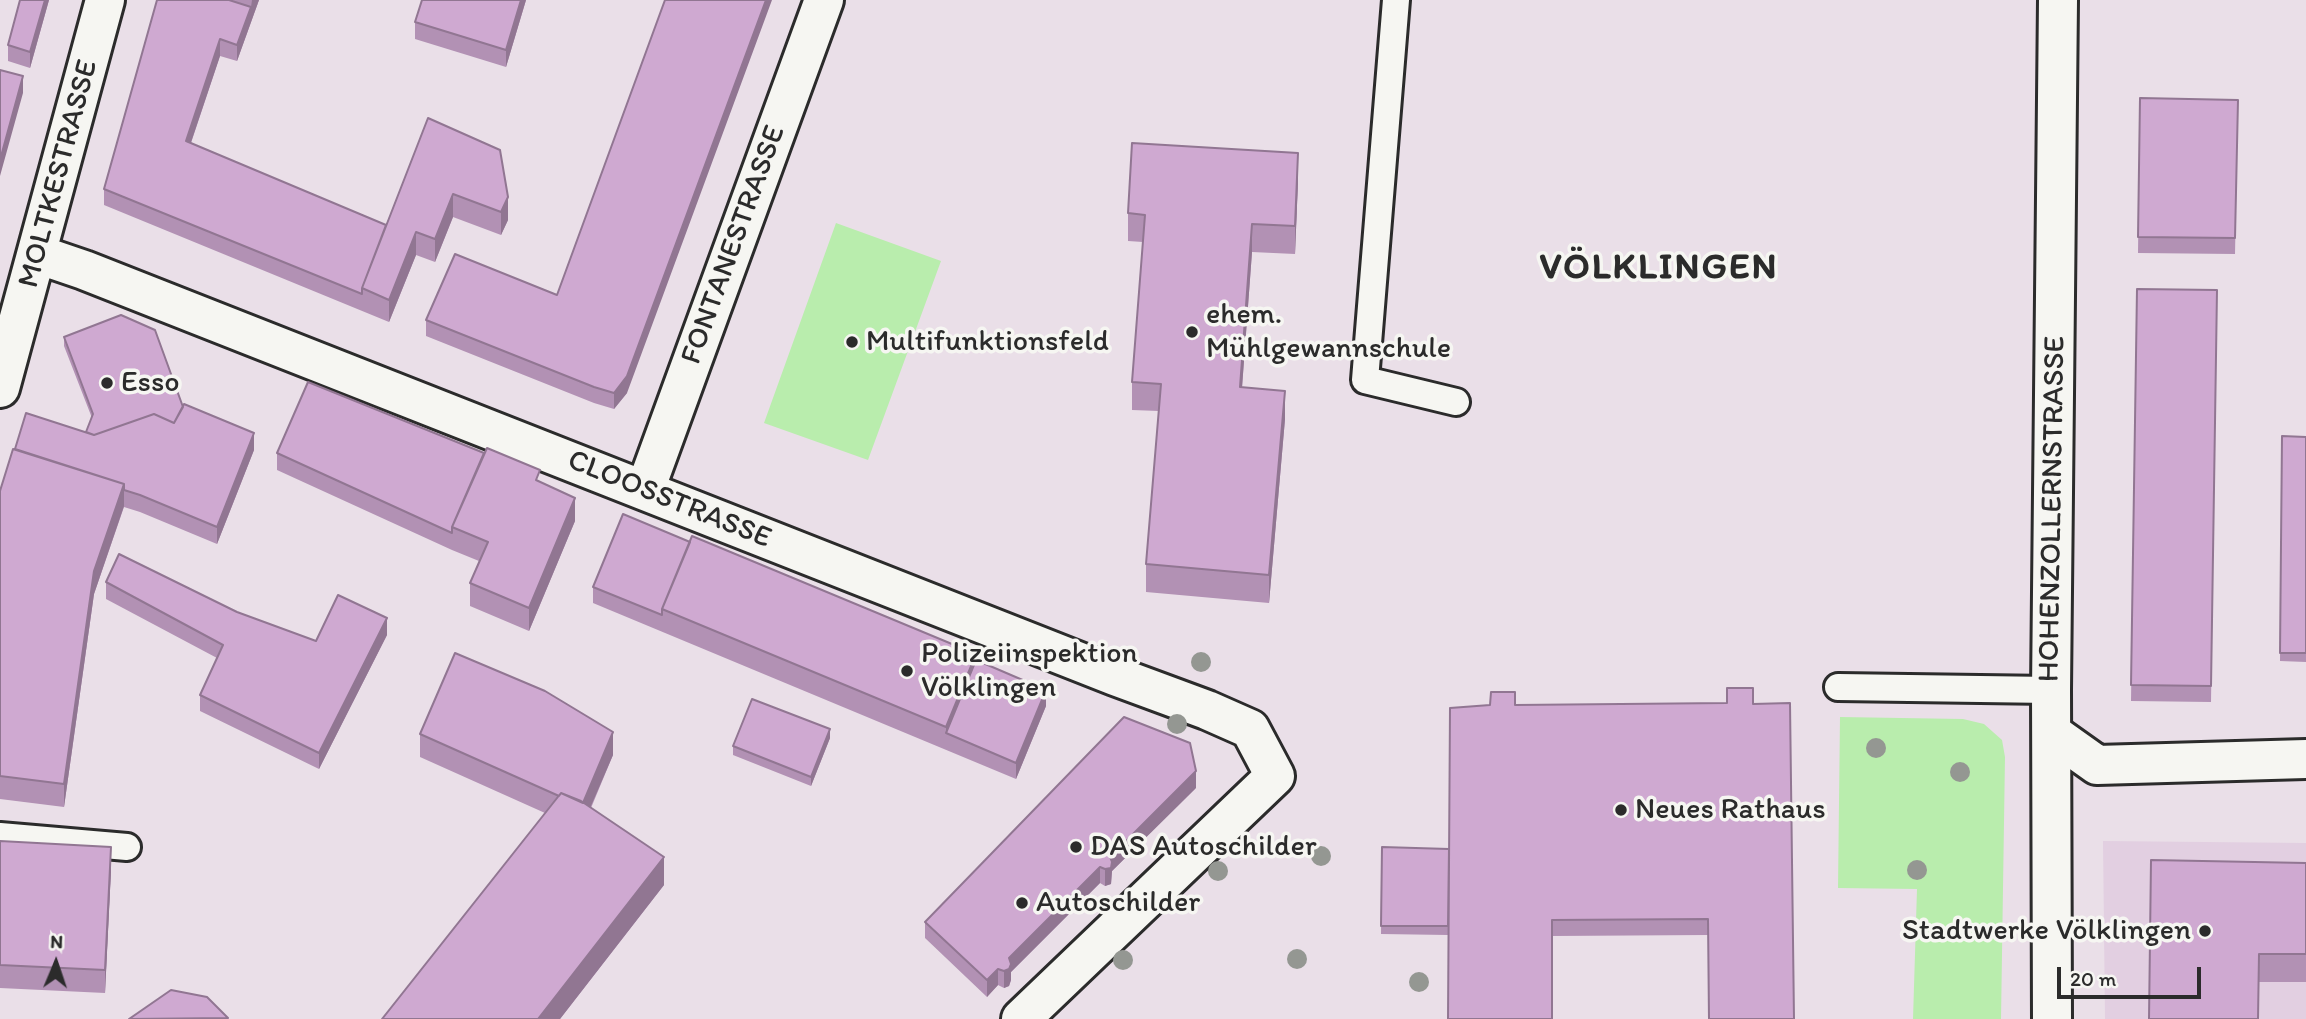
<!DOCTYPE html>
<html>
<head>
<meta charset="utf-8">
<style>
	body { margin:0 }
	#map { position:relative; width:2306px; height:1019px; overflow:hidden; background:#eadfe8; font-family:Itim,sans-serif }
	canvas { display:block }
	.north { position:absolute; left:21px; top:928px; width:70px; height:70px; -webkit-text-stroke:5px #f6f6f2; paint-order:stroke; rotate:2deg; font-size:19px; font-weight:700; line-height:28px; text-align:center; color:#2b2b2b }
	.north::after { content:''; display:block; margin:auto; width:24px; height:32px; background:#2b2b2b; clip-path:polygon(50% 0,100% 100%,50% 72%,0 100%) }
	.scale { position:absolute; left:2057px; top:967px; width:144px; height:32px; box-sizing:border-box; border:4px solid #2b2b2b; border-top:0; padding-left:9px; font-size:21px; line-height:24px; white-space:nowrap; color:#2b2b2b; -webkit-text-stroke:5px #f6f6f2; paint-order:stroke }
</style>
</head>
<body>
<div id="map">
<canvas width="2306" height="1019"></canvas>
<div class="north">N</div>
<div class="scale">20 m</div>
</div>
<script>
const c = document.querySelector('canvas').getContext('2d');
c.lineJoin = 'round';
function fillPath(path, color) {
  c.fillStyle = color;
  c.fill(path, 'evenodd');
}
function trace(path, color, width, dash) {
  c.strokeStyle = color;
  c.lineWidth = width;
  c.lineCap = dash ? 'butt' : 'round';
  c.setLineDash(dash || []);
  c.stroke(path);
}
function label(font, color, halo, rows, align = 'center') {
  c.font = font + ' Itim,sans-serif';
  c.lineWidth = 7;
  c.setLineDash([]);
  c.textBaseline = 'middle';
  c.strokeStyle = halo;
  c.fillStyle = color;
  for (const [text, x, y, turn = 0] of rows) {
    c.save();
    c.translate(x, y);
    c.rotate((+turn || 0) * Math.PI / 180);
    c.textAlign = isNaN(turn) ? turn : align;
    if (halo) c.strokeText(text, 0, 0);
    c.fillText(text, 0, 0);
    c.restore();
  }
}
fillPath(new Path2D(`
	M 2103,841 L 2306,843 L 2306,1019 L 2105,1019 Z`), '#e2cfe1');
fillPath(new Path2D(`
	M 836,223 L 941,261 L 868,460 L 764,423 Z
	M 1840,717 L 1963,719 L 1984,724 L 2002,740 L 2005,757 L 2001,1019 L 1913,1019 L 1917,889 L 1838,888 Z`), '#b9edad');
const lane = new Path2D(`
	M 1396,0 L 1365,380 L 1456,402
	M 1838,687 L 2051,690
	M 0,836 L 127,847`);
const street = new Path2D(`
	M 37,254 L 84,270 L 1115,676 L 1207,710 L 1250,729 L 1275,776 L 1021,1019
	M 0,388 L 105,0
	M 645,490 L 824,0
	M 2052,733 L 2097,765 L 2306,759`);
const secondary = new Path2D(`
	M 2052,1019 L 2051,690 L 2058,0`);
trace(lane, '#2b2b2b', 32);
trace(street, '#2b2b2b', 44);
trace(secondary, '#2b2b2b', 44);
trace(lane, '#f6f6f2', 26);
trace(street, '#f6f6f2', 38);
trace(secondary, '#f6f6f2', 38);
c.fillStyle = '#949792';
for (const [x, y] of [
	[1201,662],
	[1177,724],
	[1876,748],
	[1960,772],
	[1321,856],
	[1917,870],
	[1218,871],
	[1297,959],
	[1123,960],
	[1419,982]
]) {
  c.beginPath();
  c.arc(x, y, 10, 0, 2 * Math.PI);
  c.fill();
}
fillPath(new Path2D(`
	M 20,0 L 49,0 L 30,68 L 8,61 L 8,45 Z
	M 157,0 L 259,0 L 237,61 L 220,56 L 191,143 L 386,225 L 428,118 L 508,220 L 501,235 L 453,217 L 435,262 L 416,255 L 389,322 L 104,205 L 104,189 Z
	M 526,0 L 506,67 L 415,39 L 415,22 Z
	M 2140,98 L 2238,100 L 2235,254 L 2138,253 Z
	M 1298,181 L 1295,254 L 1252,252 L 1242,387 L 1285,419 L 1269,603 L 1146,592 L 1146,564 L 1159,411 L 1132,410 L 1132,382 L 1143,242 L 1128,241 L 1128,213 Z
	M 2137,289 L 2217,290 L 2211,702 L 2131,701 Z
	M 557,295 L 627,393 L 614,409 L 594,403 L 426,336 L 426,320 Z
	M 64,337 L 254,450 L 217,544 L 140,512 L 124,507 L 94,594 L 64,807 L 0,799 L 0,491 L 15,449 L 86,432 L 92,418 L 64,346 Z
	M 2282,436 L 2306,437 L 2306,662 L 2280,661 Z
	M 277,453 L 540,481 L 575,521 L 529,631 L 470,606 L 470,583 L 479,561 L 452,550 L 277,470 Z
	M 106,582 L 237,612 L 316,641 L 387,635 L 319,769 L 200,711 L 200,695 L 217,658 L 106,599 Z
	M 593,587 L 976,660 L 1046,706 L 1016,779 L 593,603 Z
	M 1753,688 L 1708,935 L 1552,936 L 1515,705 L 1727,703 Z
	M 420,734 L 613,755 L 591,808 L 664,885 L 560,1019 L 382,1019 L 545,813 L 420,757 Z
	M 830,738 L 811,786 L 733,755 L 733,746 Z
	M 1196,788 L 1112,871 L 1111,884 L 1105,886 L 1100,883 L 1011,972 L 1011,980 L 1009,986 L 1004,988 L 998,985 L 987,997 L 925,938 L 925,922 Z
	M 0,841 L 111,870 L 105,993 L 0,988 Z
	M 1382,847 L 1449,849 L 1448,935 L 1381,934 Z
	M 2306,863 L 2306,982 L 2259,982 L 2149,1019 Z`), '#b291b4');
fillPath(new Path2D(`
	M 45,0 L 49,0 L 30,68 L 30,52 Z
	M 252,0 L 259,0 L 237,61 L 237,45 L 251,7 Z
	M 521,0 L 526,0 L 506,67 L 506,50 Z
	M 766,0 L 772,0 L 627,393 L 614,409 L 614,393 Z
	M 220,39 L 220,56 L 186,157 L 186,141 Z
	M 23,76 L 23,93 L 0,176 L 0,160 Z
	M 1298,153 L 1298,181 L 1295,254 L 1295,226 Z
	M 453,194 L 453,217 L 435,262 L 435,239 Z
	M 508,197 L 508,220 L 501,235 L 501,212 Z
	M 1252,224 L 1252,252 L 1240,415 L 1240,387 Z
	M 416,232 L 416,255 L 389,322 L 389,300 Z
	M 1285,391 L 1285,419 L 1269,603 L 1269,575 Z
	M 254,433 L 254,450 L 217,544 L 217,527 Z
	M 124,484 L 124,506 L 94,594 L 64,807 L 64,784 L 94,571 Z
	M 575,498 L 575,521 L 529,631 L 529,608 Z
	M 387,618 L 387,635 L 319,769 L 319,753 Z
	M 976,654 L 976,677 L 946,733 L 946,727 Z
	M 1046,690 L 1046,706 L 1016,779 L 1016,763 Z
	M 830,729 L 830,738 L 811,786 L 811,777 Z
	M 613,732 L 613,755 L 581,829 L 581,806 Z
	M 1196,771 L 1196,788 L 1112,871 L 1111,884 L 1105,886 L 1105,869 L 1110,857 Z
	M 111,847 L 111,870 L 105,993 L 105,970 Z
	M 664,857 L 664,885 L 560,1019 L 538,1019 Z
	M 1100,867 L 1100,883 L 1011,972 L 1011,980 L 1009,986 L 1004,988 L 1004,971 L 1009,958 Z
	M 998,969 L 998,985 L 987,997 L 987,980 Z`), '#917692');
const building = new Path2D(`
	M 20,0 L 45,0 L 30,52 L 8,45 Z
	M 157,0 L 229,0 L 251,7 L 237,45 L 220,39 L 186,141 L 386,225 L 362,288 L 362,294 L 104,189 Z
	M 422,0 L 521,0 L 506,50 L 415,22 Z
	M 665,0 L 766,0 L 627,376 L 614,393 L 594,387 L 426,320 L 455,254 L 557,295 Z
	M 0,70 L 23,76 L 0,160 Z
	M 2140,98 L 2238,100 L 2235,238 L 2138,237 Z
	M 428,118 L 500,150 L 508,197 L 501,212 L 453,194 L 435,239 L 416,232 L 389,300 L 362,288 Z
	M 1132,143 L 1298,153 L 1295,226 L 1252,224 L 1240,387 L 1285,391 L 1269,575 L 1146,564 L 1161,384 L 1132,382 L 1145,215 L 1128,213 Z
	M 2137,289 L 2217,290 L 2211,686 L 2131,685 Z
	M 121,315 L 155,330 L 183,407 L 174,423 L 154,414 L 94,435 L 86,432 L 93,414 L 64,337 Z
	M 308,382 L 484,453 L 452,527 L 452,533 L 277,453 Z
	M 184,404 L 254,433 L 217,527 L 140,495 L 124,490 L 124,484 L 15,449 L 26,413 L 94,435 L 154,414 L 174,423 Z
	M 2282,436 L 2306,437 L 2306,653 L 2280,653 Z
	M 487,448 L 540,470 L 536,480 L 575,498 L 529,608 L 470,583 L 488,542 L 452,527 Z
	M 13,449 L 124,484 L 94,571 L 64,784 L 0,776 L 0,491 Z
	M 623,514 L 690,542 L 662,609 L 662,615 L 593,587 Z
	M 692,536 L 976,654 L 946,727 L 662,609 Z
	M 119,554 L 237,612 L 316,641 L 338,595 L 387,618 L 319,753 L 200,695 L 223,645 L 106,582 Z
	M 455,653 L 545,691 L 613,732 L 583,803 L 561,793 L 559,796 L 420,734 Z
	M 976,660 L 1046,690 L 1016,763 L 946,733 Z
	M 1727,688 L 1753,688 L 1753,704 L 1790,703 L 1794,1019 L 1709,1019 L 1708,919 L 1552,920 L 1552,1019 L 1448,1019 L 1450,708 L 1490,705 L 1491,692 L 1515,692 L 1515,705 L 1727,703 Z
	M 752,699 L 830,729 L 811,777 L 733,746 Z
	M 1124,717 L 1190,743 L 1196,771 L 1110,857 L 1112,862 L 1111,868 L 1105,869 L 1100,867 L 1009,958 L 1011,964 L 1009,969 L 1004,971 L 998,969 L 987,980 L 925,922 Z
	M 561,793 L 581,801 L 664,857 L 538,1019 L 382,1019 Z
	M 0,841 L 111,847 L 105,970 L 0,965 Z
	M 1382,847 L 1449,849 L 1448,926 L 1381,926 Z
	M 2151,860 L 2306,863 L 2306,954 L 2259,954 L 2258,1019 L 2149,1019 Z
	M 171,990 L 207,997 L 228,1018 L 129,1019 Z`);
fillPath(building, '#cfa9d1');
trace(building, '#917692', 2);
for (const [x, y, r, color] of [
	[1192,332,7,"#2b2b2b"],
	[852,342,7,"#2b2b2b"],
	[107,383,7,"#2b2b2b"],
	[907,671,7,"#2b2b2b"],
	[1621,810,7,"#2b2b2b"],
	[1076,847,7,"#2b2b2b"],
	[1022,903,7,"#2b2b2b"],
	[2205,931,7,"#2b2b2b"]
]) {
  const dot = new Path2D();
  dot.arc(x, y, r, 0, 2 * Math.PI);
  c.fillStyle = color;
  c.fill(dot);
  trace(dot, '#f6f6f2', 2.5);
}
label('30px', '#2b2b2b', '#f6f6f2', [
	["MOLTKESTRASSE",59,174,-75],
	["FONTANESTRASSE",734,245,-70],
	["CLOOSSTRASSE",669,500,22],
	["HOHENZOLLERNSTRASSE",2053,509,-89]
]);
label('30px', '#2b2b2b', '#f6f6f2', [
	["ehem.",1206,315],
	["Mühlgewannschule",1206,349],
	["Multifunktionsfeld",866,342],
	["Esso",121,383],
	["Polizeiinspektion",921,654],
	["Völklingen",921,688],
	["Neues Rathaus",1635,810],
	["DAS Autoschilder",1090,847],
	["Autoschilder",1036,903],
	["Stadtwerke Völklingen",2191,931,"right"]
], 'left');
c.letterSpacing = '2px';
label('bold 37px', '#2b2b2b', '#f6f6f2', [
	["VÖLKLINGEN",1659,269]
]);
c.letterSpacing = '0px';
</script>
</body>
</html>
